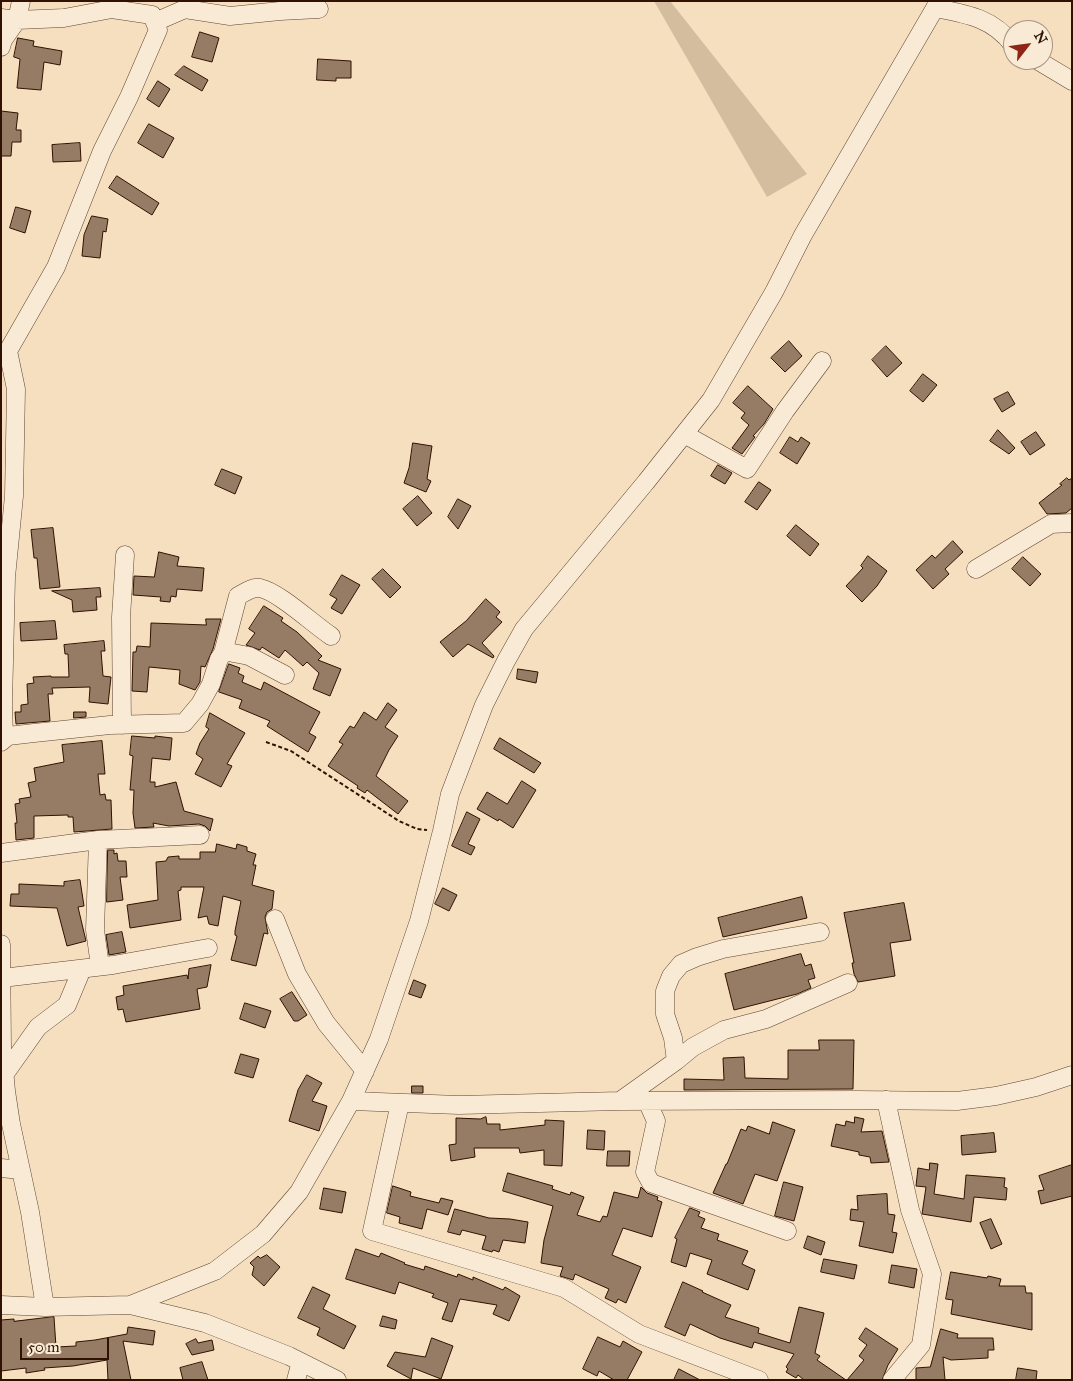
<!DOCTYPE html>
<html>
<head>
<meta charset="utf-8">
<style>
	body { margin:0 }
	#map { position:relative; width:1073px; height:1381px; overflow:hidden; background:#f5dfbf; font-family:"IM FELL Great Primer",serif }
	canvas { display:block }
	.frame { position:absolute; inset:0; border:2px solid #301102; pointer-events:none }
	.north { position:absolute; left:1003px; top:20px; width:50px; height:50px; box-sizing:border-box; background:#f8ead5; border:1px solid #a89381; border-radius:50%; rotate:60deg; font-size:14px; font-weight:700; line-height:20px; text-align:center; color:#301102 }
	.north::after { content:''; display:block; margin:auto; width:18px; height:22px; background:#8f2418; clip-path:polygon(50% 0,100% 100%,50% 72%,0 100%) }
	.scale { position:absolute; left:20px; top:1338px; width:89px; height:22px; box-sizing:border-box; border:2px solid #301102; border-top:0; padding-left:6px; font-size:15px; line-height:18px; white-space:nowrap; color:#301102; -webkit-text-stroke:4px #f8ead5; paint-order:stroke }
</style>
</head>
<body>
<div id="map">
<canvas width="1073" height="1381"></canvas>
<div class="frame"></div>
<div class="north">N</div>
<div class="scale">50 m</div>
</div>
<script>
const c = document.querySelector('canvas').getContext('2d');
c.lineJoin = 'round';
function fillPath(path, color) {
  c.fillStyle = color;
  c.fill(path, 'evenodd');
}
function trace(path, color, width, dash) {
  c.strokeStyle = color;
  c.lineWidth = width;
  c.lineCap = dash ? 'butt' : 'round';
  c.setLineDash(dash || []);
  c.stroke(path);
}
fillPath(new Path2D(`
	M 654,1 L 670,1 L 807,174 L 767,197 Z`), '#d4bc9f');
const building = new Path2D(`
	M 200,32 L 219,38 L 212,62 L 192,57 Z
	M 18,38 L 34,41 L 33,46 L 62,51 L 60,65 L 44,62 L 41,90 L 17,88 L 20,59 L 14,57 Z
	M 318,59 L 351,61 L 351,78 L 336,78 L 336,81 L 317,80 Z
	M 184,66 L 208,80 L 202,91 L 175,75 Z
	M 158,81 L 170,89 L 159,107 L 147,99 Z
	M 1,111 L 18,113 L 16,130 L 21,130 L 21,142 L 12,142 L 11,156 L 1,156 Z
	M 149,124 L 174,138 L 163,158 L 138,143 Z
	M 80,143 L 81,161 L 53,162 L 52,145 Z
	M 117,176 L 159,203 L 152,215 L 109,188 Z
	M 16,207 L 31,211 L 25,233 L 10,228 Z
	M 92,216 L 108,219 L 106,232 L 103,231 L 100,258 L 82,256 L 84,235 Z
	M 789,341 L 802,356 L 785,372 L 771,358 Z
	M 886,346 L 902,363 L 887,377 L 872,360 Z
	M 923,374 L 937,385 L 923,402 L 910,391 Z
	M 748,386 L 773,409 L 764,424 L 753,436 L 755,437 L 742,454 L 732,448 L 749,425 L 741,418 L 745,413 L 733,403 Z
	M 1008,392 L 1015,404 L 1002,412 L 994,399 Z
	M 998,430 L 1015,448 L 1009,454 L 990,441 Z
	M 1036,432 L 1045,445 L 1030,455 L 1021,442 Z
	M 790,437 L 798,442 L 801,437 L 810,443 L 797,464 L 780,453 Z
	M 413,443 L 432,446 L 427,479 L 431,481 L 426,492 L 404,483 L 409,468 Z
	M 718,465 L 732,473 L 725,484 L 711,476 Z
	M 222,469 L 242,477 L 235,494 L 215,485 Z
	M 1067,478 L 1069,480 L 1072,478 L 1072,508 L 1066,513 L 1047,514 L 1039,503 L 1062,485 L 1060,484 Z
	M 759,482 L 771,490 L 757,510 L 745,502 Z
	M 418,496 L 432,513 L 417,526 L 403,509 Z
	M 458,499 L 471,506 L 458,529 L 448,517 Z
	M 796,525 L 819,544 L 810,556 L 787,536 Z
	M 53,528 L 60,587 L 40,589 L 37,558 L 34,558 L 31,530 Z
	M 953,541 L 963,552 L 945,569 L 949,574 L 933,589 L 916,570 L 932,555 L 935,558 Z
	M 159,552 L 179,557 L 177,566 L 204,568 L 202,591 L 177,589 L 176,597 L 171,596 L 170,602 L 160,601 L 161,597 L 133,595 L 134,576 L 154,577 Z
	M 868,556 L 887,571 L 877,586 L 862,602 L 846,586 L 863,568 L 861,566 Z
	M 1023,557 L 1041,574 L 1030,586 L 1012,569 Z
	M 383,569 L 401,587 L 390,598 L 372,579 Z
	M 342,575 L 360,585 L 342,614 L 331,608 L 337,599 L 330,595 Z
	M 100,588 L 101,597 L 96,597 L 97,610 L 73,612 L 72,600 L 52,591 Z
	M 486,599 L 500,612 L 496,617 L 502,622 L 482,643 L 494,656 L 493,658 L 468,644 L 453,657 L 440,642 L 466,621 Z
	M 264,606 L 283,618 L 281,621 L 297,632 L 322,656 L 318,660 L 341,669 L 330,696 L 313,689 L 319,673 L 307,662 L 303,666 L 285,650 L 279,658 L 262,647 L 260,650 L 246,645 L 255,633 L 249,629 Z
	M 206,619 L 221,619 L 213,649 L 205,667 L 201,666 L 200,682 L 195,690 L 179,684 L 180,670 L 149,667 L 147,692 L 132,691 L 133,652 L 136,652 L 137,646 L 150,647 L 151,623 L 206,625 Z
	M 55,621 L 57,639 L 21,641 L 20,623 Z
	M 104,641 L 105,651 L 101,651 L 103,676 L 111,677 L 108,704 L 89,702 L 90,687 L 52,688 L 53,694 L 48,694 L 50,721 L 16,724 L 15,712 L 21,712 L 21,705 L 28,704 L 27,684 L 34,683 L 33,677 L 51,676 L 51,677 L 69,677 L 68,654 L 65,654 L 64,645 Z
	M 229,664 L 240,668 L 238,673 L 244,676 L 242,682 L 261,690 L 264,682 L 320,712 L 309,733 L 316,737 L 308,752 L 267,726 L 270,721 L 239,708 L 242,700 L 219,692 Z
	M 518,669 L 538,672 L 536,683 L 517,679 Z
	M 388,703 L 397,710 L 385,727 L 398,736 L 389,750 L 376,776 L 408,801 L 398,814 L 367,790 L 365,793 L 357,788 L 358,786 L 328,766 L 343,744 L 339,742 L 350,726 L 354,728 L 364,712 L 376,720 Z
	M 74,712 L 86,712 L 86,717 L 74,718 Z
	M 210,713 L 245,733 L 227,764 L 232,766 L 221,787 L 195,774 L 203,759 L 196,754 L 200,743 L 209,729 L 206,727 Z
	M 132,736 L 155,738 L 155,736 L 172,738 L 170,760 L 152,758 L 150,782 L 155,782 L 155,787 L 176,782 L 184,811 L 213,819 L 210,831 L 205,826 L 199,824 L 169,826 L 153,823 L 154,827 L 135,828 L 133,813 L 134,790 L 130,790 L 133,756 L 130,755 Z
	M 500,738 L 541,763 L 534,773 L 494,749 Z
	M 102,741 L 105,774 L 98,774 L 100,795 L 105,794 L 106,800 L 111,800 L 112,829 L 74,832 L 73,817 L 68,817 L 68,815 L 34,816 L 34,838 L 16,840 L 15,823 L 17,823 L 15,804 L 20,803 L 19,799 L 31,797 L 28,783 L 36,781 L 34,768 L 64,762 L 62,745 Z
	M 522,781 L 536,790 L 513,828 L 499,819 L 498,821 L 477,809 L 487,792 L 507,804 Z
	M 467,812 L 480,819 L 468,844 L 475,847 L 471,855 L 452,846 Z
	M 217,844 L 236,849 L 237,844 L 247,847 L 247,851 L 256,854 L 253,865 L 256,865 L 252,885 L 274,891 L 272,909 L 267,912 L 265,917 L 268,934 L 264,933 L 256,966 L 231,960 L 237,936 L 235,935 L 235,931 L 241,901 L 223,896 L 218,926 L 209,924 L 207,916 L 198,918 L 204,887 L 181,887 L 181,890 L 178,891 L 181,920 L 130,928 L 127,905 L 158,900 L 156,862 L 166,861 L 168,857 L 179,856 L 179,859 L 200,859 L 200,852 L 215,852 Z
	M 108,850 L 114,850 L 114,854 L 117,853 L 118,861 L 126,861 L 127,877 L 120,877 L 123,900 L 107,902 Z
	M 80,880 L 84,906 L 78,907 L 86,941 L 67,946 L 57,908 L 10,906 L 11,894 L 19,894 L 19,884 L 64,886 L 64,882 Z
	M 443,888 L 457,895 L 449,911 L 435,904 Z
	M 802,897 L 807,918 L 723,937 L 718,918 Z
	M 904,903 L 911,940 L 890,943 L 895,976 L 858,982 L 854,974 L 852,963 L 854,963 L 844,913 Z
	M 122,932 L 126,952 L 109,955 L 106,935 Z
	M 801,954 L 805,966 L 811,964 L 815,978 L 808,980 L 811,988 L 797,994 L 734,1010 L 725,974 Z
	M 211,965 L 207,987 L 197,989 L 200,1009 L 126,1022 L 123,1009 L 118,1010 L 116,997 L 124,995 L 123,986 L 187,975 L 188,979 L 189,969 Z
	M 414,980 L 426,985 L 421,998 L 409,994 Z
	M 292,992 L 307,1015 L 298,1021 L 294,1021 L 280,999 Z
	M 245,1003 L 271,1011 L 265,1028 L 240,1019 Z
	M 819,1040 L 854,1040 L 853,1089 L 684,1090 L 684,1079 L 724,1080 L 723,1058 L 744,1057 L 745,1078 L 788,1079 L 788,1050 L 819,1050 Z
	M 241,1054 L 259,1059 L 253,1078 L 235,1073 Z
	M 307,1075 L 322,1083 L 312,1101 L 327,1106 L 319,1131 L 289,1121 L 298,1090 Z
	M 412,1086 L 423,1086 L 423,1093 L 412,1093 Z
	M 486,1117 L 487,1124 L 500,1124 L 500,1130 L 545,1125 L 545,1120 L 564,1121 L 562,1166 L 544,1165 L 544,1150 L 520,1153 L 519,1148 L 474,1148 L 475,1157 L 451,1161 L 449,1145 L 456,1144 L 456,1118 L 480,1119 Z
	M 855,1117 L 864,1119 L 861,1132 L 882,1131 L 889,1162 L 871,1163 L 870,1157 L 859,1155 L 859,1152 L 831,1146 L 836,1124 L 845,1126 L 846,1121 L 854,1123 Z
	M 773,1122 L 795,1130 L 777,1181 L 755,1174 L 743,1204 L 713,1193 L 726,1164 L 727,1164 L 741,1129 L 746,1131 L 748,1126 L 769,1134 Z
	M 588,1130 L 605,1131 L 604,1150 L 587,1149 Z
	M 994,1133 L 996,1152 L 962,1155 L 961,1136 Z
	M 608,1151 L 630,1151 L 629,1166 L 607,1166 Z
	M 930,1163 L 938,1164 L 934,1194 L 964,1199 L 966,1175 L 1005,1178 L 1004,1187 L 1007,1188 L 1006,1200 L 974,1197 L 971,1222 L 922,1214 L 926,1187 L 916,1186 L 918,1168 L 929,1170 Z
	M 1072,1165 L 1072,1196 L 1041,1204 L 1038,1191 L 1044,1190 L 1039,1176 Z
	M 508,1173 L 553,1186 L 552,1189 L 570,1195 L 571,1192 L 584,1197 L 577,1215 L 600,1222 L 603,1216 L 607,1217 L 614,1192 L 638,1198 L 641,1187 L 647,1193 L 658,1197 L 657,1200 L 662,1202 L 652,1237 L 623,1228 L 612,1255 L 641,1267 L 626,1303 L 618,1299 L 616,1303 L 605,1298 L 609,1289 L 575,1274 L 573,1280 L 560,1276 L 563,1267 L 541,1263 L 544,1240 L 553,1206 L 503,1191 Z
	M 784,1182 L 803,1187 L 794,1221 L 775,1216 Z
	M 393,1186 L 411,1192 L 410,1196 L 439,1203 L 441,1198 L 453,1201 L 448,1215 L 427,1209 L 422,1229 L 399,1223 L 400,1217 L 387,1213 Z
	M 324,1188 L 346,1192 L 342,1213 L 320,1209 Z
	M 887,1194 L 888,1214 L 895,1215 L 892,1232 L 897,1233 L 893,1253 L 859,1246 L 864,1222 L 850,1220 L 851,1209 L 858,1210 L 857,1196 Z
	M 690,1208 L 700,1212 L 698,1216 L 705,1219 L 701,1228 L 719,1234 L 717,1240 L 748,1251 L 742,1264 L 755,1270 L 748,1290 L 707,1274 L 712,1260 L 690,1253 L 686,1267 L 671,1262 L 677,1239 L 675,1238 Z
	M 455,1209 L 489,1218 L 510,1219 L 528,1222 L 525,1243 L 503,1240 L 499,1252 L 493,1250 L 492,1252 L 482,1249 L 486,1236 L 462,1230 L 460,1235 L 448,1232 Z
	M 991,1219 L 1002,1244 L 991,1249 L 980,1223 Z
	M 808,1236 L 825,1242 L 821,1255 L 804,1248 Z
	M 356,1249 L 379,1257 L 381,1253 L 405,1263 L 404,1264 L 424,1270 L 425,1266 L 457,1277 L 458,1274 L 473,1280 L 473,1277 L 503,1290 L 505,1287 L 520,1296 L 509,1321 L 493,1314 L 497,1305 L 460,1299 L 452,1322 L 442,1319 L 448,1303 L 432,1297 L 434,1294 L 399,1282 L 395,1294 L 346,1279 Z
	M 267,1255 L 280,1267 L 264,1286 L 252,1275 L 254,1267 L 250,1263 L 258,1256 L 260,1258 Z
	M 824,1259 L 857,1265 L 854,1279 L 821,1272 Z
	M 892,1265 L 917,1269 L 914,1288 L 889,1283 Z
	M 951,1272 L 987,1278 L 988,1276 L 1001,1279 L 999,1286 L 1025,1286 L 1026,1293 L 1032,1293 L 1032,1330 L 951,1314 L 953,1300 L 946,1299 Z
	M 683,1282 L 703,1291 L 702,1292 L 731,1305 L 725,1317 L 759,1328 L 758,1333 L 790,1343 L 799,1307 L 824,1313 L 815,1353 L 820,1356 L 817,1360 L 846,1380 L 804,1380 L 798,1375 L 796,1378 L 786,1372 L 788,1369 L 786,1367 L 794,1354 L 754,1342 L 752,1348 L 720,1338 L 690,1324 L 685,1336 L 665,1327 Z
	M 313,1287 L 330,1295 L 323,1309 L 356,1326 L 344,1349 L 317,1335 L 320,1328 L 298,1318 Z
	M 383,1316 L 397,1320 L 395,1329 L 380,1326 Z
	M 54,1317 L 56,1347 L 76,1346 L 76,1342 L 95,1340 L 127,1334 L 128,1327 L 155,1331 L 153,1345 L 123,1341 L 131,1380 L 108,1380 L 107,1360 L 73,1366 L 44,1368 L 45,1370 L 26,1373 L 26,1368 L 1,1371 L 1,1320 L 14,1319 L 14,1321 Z
	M 866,1328 L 898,1349 L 888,1365 L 882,1380 L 847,1380 L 864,1360 L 859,1356 L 867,1345 L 859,1339 Z
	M 941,1329 L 958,1334 L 957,1338 L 993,1338 L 994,1350 L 988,1350 L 988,1358 L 951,1360 L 943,1357 L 945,1380 L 916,1380 L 916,1368 L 930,1367 Z
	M 598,1337 L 620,1347 L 623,1341 L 642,1352 L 627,1380 L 614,1380 L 599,1371 L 597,1376 L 583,1369 Z
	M 432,1338 L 453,1346 L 441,1379 L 413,1368 L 411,1379 L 387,1366 L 395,1352 L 425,1357 Z
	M 196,1339 L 198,1343 L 212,1340 L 214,1350 L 192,1355 L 186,1344 Z
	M 202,1362 L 208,1380 L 183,1380 L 180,1368 Z
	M 1018,1368 L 1037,1371 L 1036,1380 L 1016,1380 Z
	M 679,1369 L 700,1380 L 674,1380 Z`);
fillPath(building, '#967c64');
trace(building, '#301102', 1);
const minor = new Path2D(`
	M 935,8 C 967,14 993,18 1013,45
	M 1,18 L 17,20 L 3,40 L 1,47
	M 155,22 L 185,9 L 230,16 L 280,11 L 319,9
	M 1037,60 L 1072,81
	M 684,434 L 747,469 L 785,411 L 822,361
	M 976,569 L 1051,524 L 1072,523
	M 223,653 L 238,596 C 245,592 252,587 260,588 C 279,592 313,624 331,636
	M 122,725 L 121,617 L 125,555
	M 4,738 L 3,704 L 6,577 L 14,496 L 16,389 L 8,351 L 56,267 L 102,151 L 129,97 L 158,30 L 152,15 L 112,9 L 64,18 L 17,20 L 21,1
	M 1,742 L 8,736 L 34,733 L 110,725 L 184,723 L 200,704 L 211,684 L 219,659 L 223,653 L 228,652 L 249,656 L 285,675
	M 98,840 L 95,930 L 100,966
	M 1,853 L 98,840 L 200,835
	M 275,919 L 297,974 L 326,1023 L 365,1071
	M 1,944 L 2,1048 L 6,1091 L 11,1124 L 30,1212 L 45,1307
	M 2,978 L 113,965 L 208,948
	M 676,1061 L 673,1038 L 665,1014 L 665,991 L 671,976 L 681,964 L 697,957 L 723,949 L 820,932
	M 4,1075 L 38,1027 L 67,1005 L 82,969
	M 886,1100 L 910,1210 L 932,1274 L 921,1345 L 892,1380
	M 351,1101 L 459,1105 L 620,1101 L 676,1061 L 693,1047 L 724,1030 L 766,1019 L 848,983
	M 620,1101 L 856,1100 L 957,1101 L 996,1096 L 1036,1087 L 1072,1075
	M 647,1101 L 656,1121 L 645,1172 L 651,1183 L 787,1231
	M 400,1103 L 372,1231 L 564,1288 L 639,1334 L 759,1380
	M 1,1168 L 21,1170
	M 1,1305 L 45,1307 L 130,1305 L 205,1323 L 289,1356 L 337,1380
	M 130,1305 L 215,1271 L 263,1234 L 299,1192 L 351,1101 L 379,1039 L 419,921 L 442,831 L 450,794 L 484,705 L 506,661 L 524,629 L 646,482 L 711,400 L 774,292 L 803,235 L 935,8 L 938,1
	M 296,1380 L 299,1369 L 306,1365`);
trace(minor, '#614431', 19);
trace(new Path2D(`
	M 266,742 L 291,751 L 399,821 L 417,829 L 427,830`), '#301102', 2, [4, 2.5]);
trace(minor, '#f8ead5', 18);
</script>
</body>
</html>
